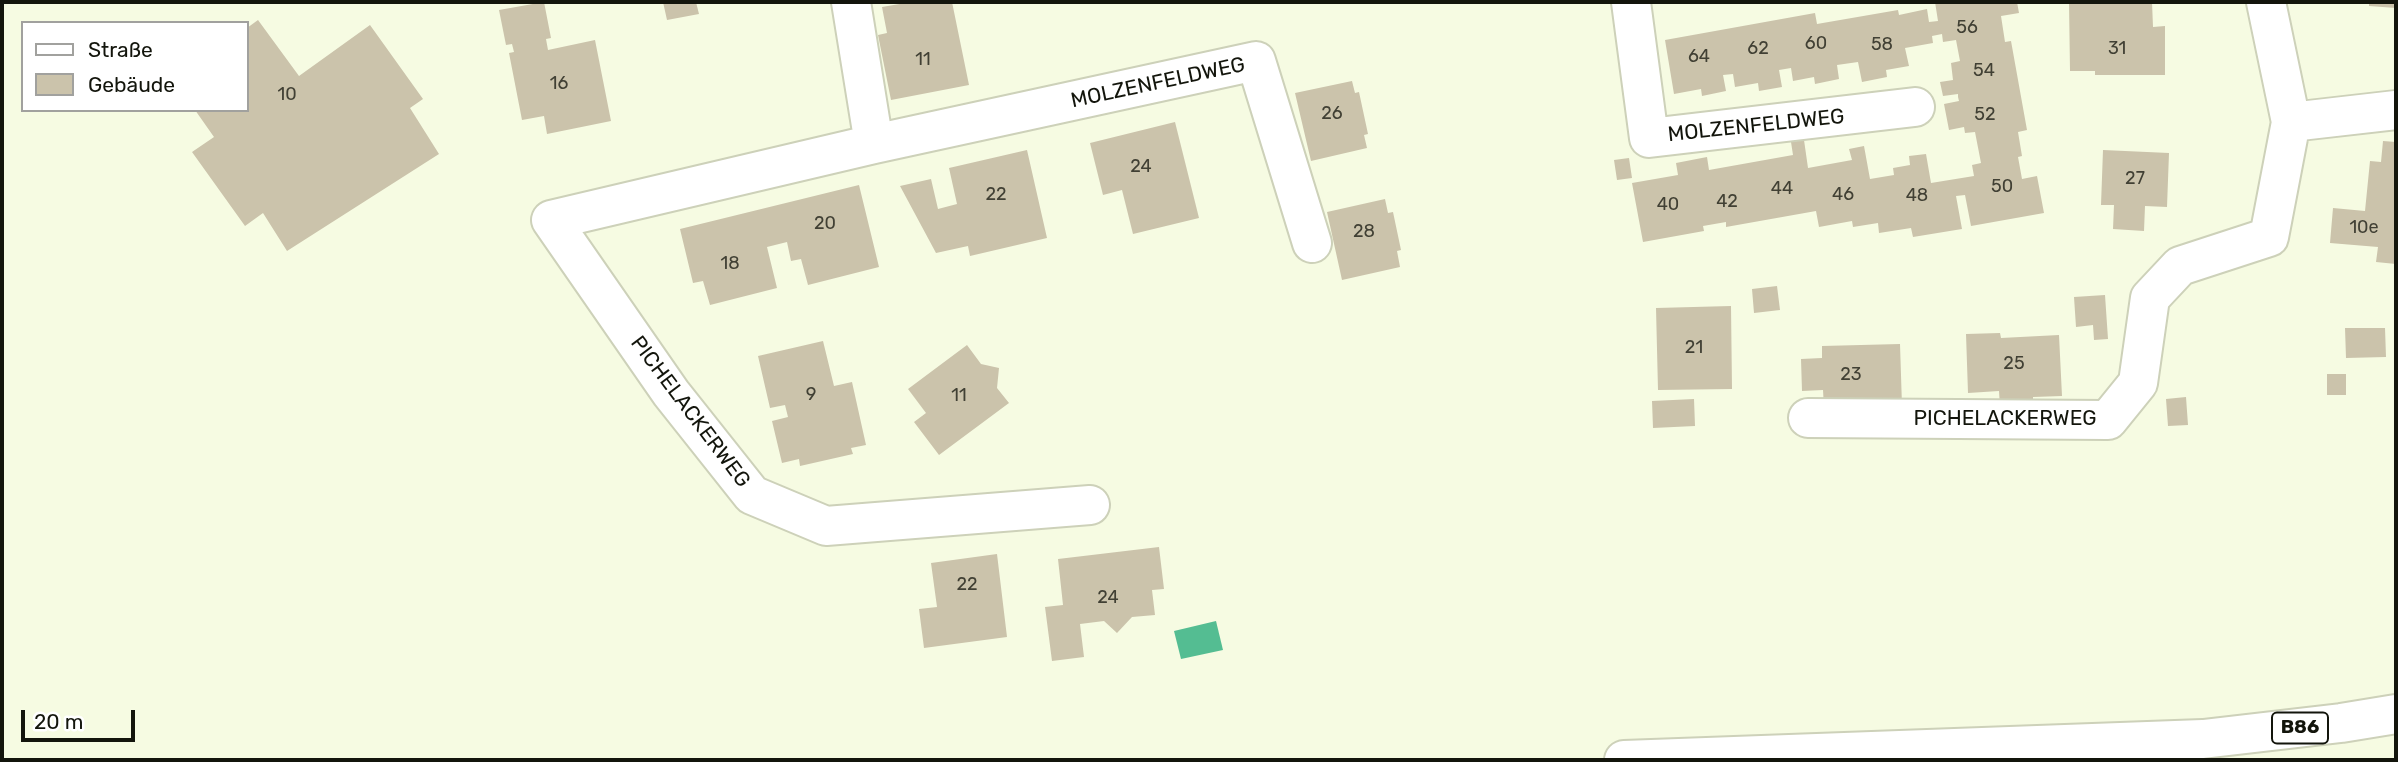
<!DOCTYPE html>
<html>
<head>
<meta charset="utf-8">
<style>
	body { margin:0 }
	#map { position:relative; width:2398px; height:762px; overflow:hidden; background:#f6fbe2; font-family:Rubik,sans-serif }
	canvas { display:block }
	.frame { position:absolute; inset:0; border:4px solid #13150c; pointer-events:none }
	.legend { position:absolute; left:21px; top:21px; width:228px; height:91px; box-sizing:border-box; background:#fff; border:2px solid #a1a19e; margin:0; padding:9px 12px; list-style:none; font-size:21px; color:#13150c }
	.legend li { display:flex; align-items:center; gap:14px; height:35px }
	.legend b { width:35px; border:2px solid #a1a19e }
	.scale { position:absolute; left:21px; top:710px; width:114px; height:32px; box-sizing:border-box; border:4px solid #13150c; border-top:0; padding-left:9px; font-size:21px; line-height:24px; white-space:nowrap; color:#13150c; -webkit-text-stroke:5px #fff; paint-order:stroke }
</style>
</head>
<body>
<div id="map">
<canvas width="2398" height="762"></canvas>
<div class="frame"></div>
<ul class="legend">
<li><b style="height:9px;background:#fff"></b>Straße</li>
<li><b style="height:19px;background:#cbc3ab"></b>Gebäude</li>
</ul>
<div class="scale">20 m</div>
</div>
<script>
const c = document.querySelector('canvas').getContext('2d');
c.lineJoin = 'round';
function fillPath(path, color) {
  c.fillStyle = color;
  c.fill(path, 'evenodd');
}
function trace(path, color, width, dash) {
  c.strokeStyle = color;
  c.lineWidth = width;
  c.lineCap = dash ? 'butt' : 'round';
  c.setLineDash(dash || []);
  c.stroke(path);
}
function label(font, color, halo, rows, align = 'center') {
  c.font = font + ' Rubik,sans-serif';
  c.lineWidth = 7;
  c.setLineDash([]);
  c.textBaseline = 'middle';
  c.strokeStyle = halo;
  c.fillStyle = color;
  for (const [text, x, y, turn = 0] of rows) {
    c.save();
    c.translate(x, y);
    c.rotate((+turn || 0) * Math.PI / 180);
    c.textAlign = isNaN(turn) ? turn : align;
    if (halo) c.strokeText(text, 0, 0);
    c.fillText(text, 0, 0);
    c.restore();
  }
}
fillPath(new Path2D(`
	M 1216,621 L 1223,650 L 1181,659 L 1174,631 Z`), '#54bd92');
fillPath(new Path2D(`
	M 544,2 L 551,38 L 546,39 L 548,50 L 595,40 L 611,121 L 547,134 L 544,116 L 522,120 L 509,53 L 514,52 L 512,44 L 506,45 L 499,10 Z
	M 663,2 L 696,2 L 699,14 L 667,20 Z
	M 911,2 L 952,2 L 969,85 L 891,100 L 878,35 L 887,33 L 882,7 Z
	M 1935,2 L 2017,2 L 2019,13 L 2001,16 L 2005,42 L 2011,41 L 2027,130 L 2018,132 L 2022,156 L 2018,157 L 2022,179 L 2037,176 L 2044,213 L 1971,226 L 1965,195 L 1956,196 L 1962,229 L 1913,237 L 1911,228 L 1879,233 L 1878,223 L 1853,227 L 1852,221 L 1819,227 L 1816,211 L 1726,227 L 1726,222 L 1703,226 L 1704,231 L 1643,242 L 1632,183 L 1678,175 L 1676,163 L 1707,157 L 1709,170 L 1793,155 L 1791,142 L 1804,140 L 1808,168 L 1852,160 L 1849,149 L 1864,146 L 1870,179 L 1894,175 L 1893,168 L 1910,165 L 1909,156 L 1926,154 L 1931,183 L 1974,176 L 1972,165 L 1981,163 L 1975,132 L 1965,133 L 1964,127 L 1949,130 L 1944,104 L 1959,101 L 1958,97 L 1958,94 L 1943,96 L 1940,82 L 1953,80 L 1951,63 L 1960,61 L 1956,40 L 1943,42 L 1942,34 L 1932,36 L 1933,43 L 1905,48 L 1909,66 L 1886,70 L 1887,77 L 1862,82 L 1858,62 L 1837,65 L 1839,79 L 1815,84 L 1814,77 L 1793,81 L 1791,68 L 1779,70 L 1782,87 L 1759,91 L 1758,83 L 1735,87 L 1733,74 L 1723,75 L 1726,91 L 1702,96 L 1701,89 L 1674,94 L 1665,40 L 1815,13 L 1817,24 L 1898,10 L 1899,15 L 1927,9 L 1929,22 L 1938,21 Z
	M 2069,2 L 2152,2 L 2153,27 L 2165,26 L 2165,75 L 2095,75 L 2095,71 L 2070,71 Z
	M 2369,2 L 2396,2 L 2396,8 L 2369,6 Z
	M 258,20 L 299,76 L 370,25 L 423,99 L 410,108 L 439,154 L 287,251 L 263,213 L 245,226 L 192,152 L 214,137 L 195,110 L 247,110 L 247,28 Z
	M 1352,81 L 1355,93 L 1359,92 L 1368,134 L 1364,135 L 1367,148 L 1311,161 L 1295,93 Z
	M 1175,122 L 1199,218 L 1133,234 L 1122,190 L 1103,195 L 1090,143 Z
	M 2383,141 L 2396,142 L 2396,264 L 2376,262 L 2378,247 L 2330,243 L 2333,208 L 2365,211 L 2370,161 L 2381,162 Z
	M 1027,150 L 1047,238 L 970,256 L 968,246 L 936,253 L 900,186 L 931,179 L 938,209 L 957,204 L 949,168 Z
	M 2103,150 L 2169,153 L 2167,207 L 2145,206 L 2144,231 L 2113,229 L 2114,205 L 2101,205 Z
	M 1629,158 L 1632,178 L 1617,180 L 1614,160 Z
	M 859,185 L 879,267 L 808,285 L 801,259 L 791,261 L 787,242 L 767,247 L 777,288 L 710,305 L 703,281 L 693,283 L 680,229 Z
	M 1385,199 L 1388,213 L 1393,212 L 1401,250 L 1397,251 L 1400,267 L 1342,280 L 1327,212 Z
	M 1777,286 L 1780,310 L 1754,313 L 1752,289 Z
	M 2105,295 L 2108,339 L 2094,340 L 2093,325 L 2076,327 L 2074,297 Z
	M 1731,306 L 1732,389 L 1658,390 L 1656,308 Z
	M 2345,328 L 2385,328 L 2386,357 L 2346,358 Z
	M 2000,333 L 2001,338 L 2059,335 L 2062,396 L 2033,397 L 2033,405 L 2000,407 L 1999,391 L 1968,393 L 1966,334 Z
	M 823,341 L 834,386 L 852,382 L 866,445 L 851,448 L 853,454 L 800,466 L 799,459 L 782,463 L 772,421 L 788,417 L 785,405 L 770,408 L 758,356 Z
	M 1900,344 L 1902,406 L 1824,408 L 1823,390 L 1802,391 L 1801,359 L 1822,358 L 1822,346 Z
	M 967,345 L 981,364 L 999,368 L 997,388 L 1009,403 L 939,455 L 914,422 L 926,413 L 908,389 Z
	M 2327,374 L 2346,374 L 2346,395 L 2327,395 Z
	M 2186,397 L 2188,425 L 2168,426 L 2166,399 Z
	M 1694,399 L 1695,426 L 1653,428 L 1652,401 Z
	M 1159,547 L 1164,589 L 1152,590 L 1155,615 L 1132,617 L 1117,633 L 1104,621 L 1080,624 L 1084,657 L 1052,661 L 1045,607 L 1063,605 L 1058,559 Z
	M 997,554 L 1007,637 L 924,648 L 919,609 L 937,607 L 931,563 Z`), '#cbc3ab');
const minor = new Path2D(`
	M 851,2 L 874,144
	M 1631,2 L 1649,138 L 1915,107
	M 2291,122 L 2396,110
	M 1808,418 L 2108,420 L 2138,383 L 2150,298 L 2180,266 L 2269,237 L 2291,122 L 2266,2
	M 1090,505 L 826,526 L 752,495 L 671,393 L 551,220 L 874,144 L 1256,61 L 1312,243`);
const major = new Path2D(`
	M 1624,760 L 2203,739 L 2341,723 L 2396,714`);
trace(minor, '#cdd1b9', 42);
trace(major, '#cdd1b9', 42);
trace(minor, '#fff', 38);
trace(major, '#fff', 38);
label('18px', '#414034', null, [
	["56",1967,28],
	["60",1816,44],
	["58",1882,45],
	["62",1758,49],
	["31",2117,49],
	["64",1699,57],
	["11",923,60],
	["54",1984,71],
	["16",559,84],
	["10",287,95],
	["26",1332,114],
	["52",1985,115],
	["24",1141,167],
	["27",2135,179],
	["50",2002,187],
	["44",1782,189],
	["22",996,195],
	["46",1843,195],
	["48",1917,196],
	["42",1727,202],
	["40",1668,205],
	["20",825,224],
	["10e",2364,228],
	["28",1364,232],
	["18",730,264],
	["21",1694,348],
	["25",2014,364],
	["23",1851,375],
	["9",811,395],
	["11",959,396],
	["22",967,585],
	["24",1108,598]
]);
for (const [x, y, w] of [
	[2300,728,56]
]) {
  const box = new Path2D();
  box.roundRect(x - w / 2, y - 15.5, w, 31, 5);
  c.fillStyle = '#fff';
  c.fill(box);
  trace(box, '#13150c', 2);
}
label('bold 19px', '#13150c', null, [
	["B86",2300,728]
]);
label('21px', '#13150c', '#fff', [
	["MOLZENFELDWEG",1158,83,-12],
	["MOLZENFELDWEG",1756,126,-6],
	["PICHELACKERWEG",690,412,53],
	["PICHELACKERWEG",2005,419]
]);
</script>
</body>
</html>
